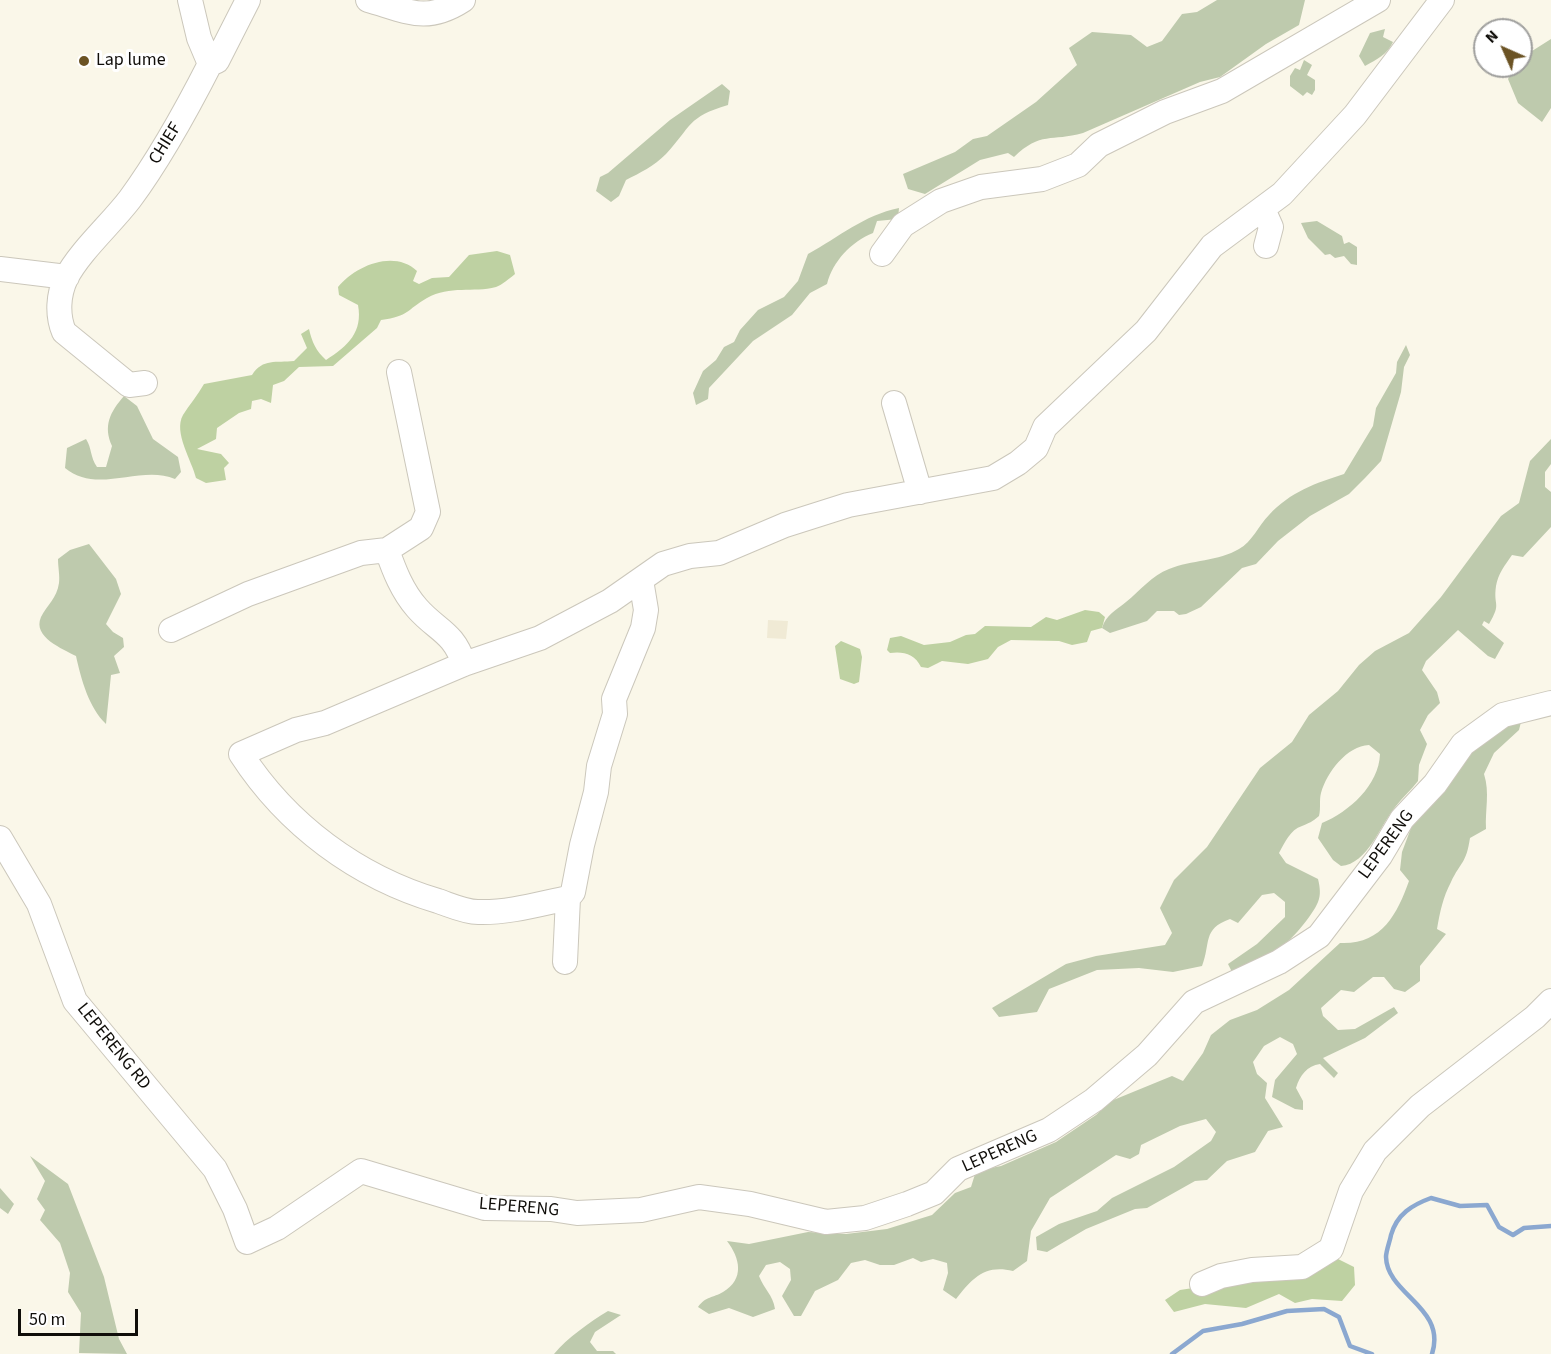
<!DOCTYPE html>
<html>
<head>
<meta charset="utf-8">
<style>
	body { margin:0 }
	#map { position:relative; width:1551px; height:1354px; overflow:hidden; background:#faf7e9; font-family:"Source Sans 3",sans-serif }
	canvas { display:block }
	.north { position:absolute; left:1473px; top:18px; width:60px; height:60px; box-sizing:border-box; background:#fff; border:2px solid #9f9f9d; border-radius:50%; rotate:315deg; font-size:16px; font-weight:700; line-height:24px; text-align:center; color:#100e0a }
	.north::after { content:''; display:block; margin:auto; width:21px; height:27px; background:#6b5324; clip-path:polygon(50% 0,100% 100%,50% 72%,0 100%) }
	.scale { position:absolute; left:18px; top:1309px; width:120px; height:27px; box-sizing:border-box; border:3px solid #100e0a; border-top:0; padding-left:8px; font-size:18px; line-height:21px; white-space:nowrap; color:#100e0a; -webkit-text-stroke:4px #fff; paint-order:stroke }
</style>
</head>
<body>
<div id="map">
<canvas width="1551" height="1354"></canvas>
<div class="north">N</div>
<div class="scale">50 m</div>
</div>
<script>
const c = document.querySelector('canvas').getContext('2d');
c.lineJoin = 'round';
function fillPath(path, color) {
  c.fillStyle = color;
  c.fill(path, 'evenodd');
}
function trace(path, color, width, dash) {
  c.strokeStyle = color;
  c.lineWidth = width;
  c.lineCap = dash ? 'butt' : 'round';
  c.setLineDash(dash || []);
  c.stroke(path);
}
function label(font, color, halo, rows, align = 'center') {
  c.font = font + ' "Source Sans 3",sans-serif';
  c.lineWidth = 6;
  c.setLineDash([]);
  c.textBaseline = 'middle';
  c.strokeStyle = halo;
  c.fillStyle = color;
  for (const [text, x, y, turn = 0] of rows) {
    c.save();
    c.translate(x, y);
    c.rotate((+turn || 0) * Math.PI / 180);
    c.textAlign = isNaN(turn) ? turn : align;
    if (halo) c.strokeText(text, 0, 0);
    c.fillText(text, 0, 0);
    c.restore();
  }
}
fillPath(new Path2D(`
	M 768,620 L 788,621 L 786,639 L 767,638 Z`), '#f0ead5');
fillPath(new Path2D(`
	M 1217,0 L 1305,0 L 1299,25 L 1266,44 L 1220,77 L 1200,82 L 1083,133 C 1051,142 1041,131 1014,157 L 1008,153 L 980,160 L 925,194 L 908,189 L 903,174 L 955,152 L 973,139 L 987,136 L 1036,102 L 1077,65 L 1069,48 L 1092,32 L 1131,35 L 1147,47 L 1162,41 L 1182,14 L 1197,12 Z
	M 1385,29 L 1383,37 L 1393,42 C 1387,55 1377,59 1365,66 L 1359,56 L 1370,33 Z
	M 1551,39 L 1551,108 L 1542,122 L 1518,103 L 1508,79 L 1515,66 L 1521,66 L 1521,58 Z
	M 1304,60 L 1312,65 L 1307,75 L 1315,80 L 1315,90 L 1312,95 L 1307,92 L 1303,96 L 1290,86 L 1290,76 L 1295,68 L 1300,70 Z
	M 722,84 L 730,91 L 728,105 C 687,117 692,126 666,154 C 654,166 640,173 626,180 L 619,196 L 611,202 L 596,191 L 600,177 L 608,173 L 670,120 Z
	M 899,208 L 898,219 L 877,221 L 873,233 C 851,242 833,261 827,284 L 810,293 L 792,315 L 753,341 L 709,388 L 708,399 L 696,405 L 693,393 L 703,371 L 716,360 L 724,347 L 734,342 L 740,330 L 758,310 L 784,297 L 798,281 L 808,254 C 839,237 864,215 899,208 Z
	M 1317,221 L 1342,236 L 1344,244 L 1349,242 L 1357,247 L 1357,265 L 1351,264 L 1344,256 L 1335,258 L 1330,254 L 1325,255 L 1308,238 L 1301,223 Z
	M 1406,345 L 1410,355 L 1404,367 L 1401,392 L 1381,461 L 1365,478 L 1349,494 L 1310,516 L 1278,541 L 1256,564 L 1242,568 L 1201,607 L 1186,614 L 1179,615 L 1174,611 L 1157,611 L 1147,621 L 1110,633 L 1102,628 C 1106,615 1115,611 1126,602 C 1140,591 1152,575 1169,569 C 1191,560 1219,561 1239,549 C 1252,542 1259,525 1269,515 C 1290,492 1316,483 1344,474 L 1373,426 L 1376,408 L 1396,373 L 1397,362 Z
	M 124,396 L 137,406 L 153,439 L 178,457 L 181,472 L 175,479 C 141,464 97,495 65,468 L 67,448 L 86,439 C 92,448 90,457 97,467 L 106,467 L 112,446 C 103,426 110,412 124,396 Z
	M 1551,439 L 1551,464 L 1545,472 L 1545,487 L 1551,492 L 1551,527 L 1523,557 L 1512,555 C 1505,565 1498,574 1496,586 C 1493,607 1502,602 1489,624 L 1484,621 L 1482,625 L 1504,643 L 1495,659 L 1488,656 L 1458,630 L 1426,661 L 1422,670 L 1437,692 L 1440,703 L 1428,715 L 1420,730 L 1427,744 L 1419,765 L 1418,781 C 1411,790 1403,797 1396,806 C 1380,825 1368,864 1341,866 L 1333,860 L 1318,838 L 1322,823 C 1349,812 1379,785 1380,754 L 1369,745 C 1347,746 1327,772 1321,793 C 1319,800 1321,808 1319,816 C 1312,822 1309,823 1302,826 C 1290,830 1285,842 1279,853 L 1286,863 L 1318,879 C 1320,887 1321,895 1318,902 C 1313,915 1290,942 1279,949 C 1264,957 1248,962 1232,972 L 1228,964 L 1257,944 L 1285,917 L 1285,902 L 1274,893 L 1262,895 L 1238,923 L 1230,919 C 1202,929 1211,943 1202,966 L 1173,972 L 1139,968 L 1097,970 L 1049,989 L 1037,1012 L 999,1017 L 992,1008 L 1066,964 L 1096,956 L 1165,945 L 1172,933 L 1160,908 L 1174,880 L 1207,847 L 1260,768 L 1292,742 L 1309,715 L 1338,691 L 1359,665 L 1375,651 L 1409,633 L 1441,597 L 1501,516 L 1519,503 L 1530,461 Z
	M 89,544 L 116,579 L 121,594 L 106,624 L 113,632 L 123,638 L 124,647 L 114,656 L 120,673 L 111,675 L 106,724 C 89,708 81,679 76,656 C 63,649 32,637 41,617 C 47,605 57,598 59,583 C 60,576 58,567 58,559 L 70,550 Z
	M 1522,718 L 1519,730 L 1494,753 L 1484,774 C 1490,793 1485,809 1486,829 L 1470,838 C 1466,864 1461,861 1451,882 C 1443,897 1440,912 1437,929 L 1446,934 L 1420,966 L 1420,981 L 1405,992 L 1394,989 L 1384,977 L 1373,977 L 1354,992 L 1341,990 L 1321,1008 L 1323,1016 L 1338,1030 L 1355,1029 L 1394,1007 L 1398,1013 L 1365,1038 L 1323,1058 L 1338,1073 L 1334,1078 L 1320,1064 C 1307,1066 1300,1075 1296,1088 L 1303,1101 L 1303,1110 L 1295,1109 L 1272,1097 L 1275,1080 L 1297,1054 L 1293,1044 L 1280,1037 L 1264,1046 L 1253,1062 L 1257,1074 L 1267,1083 L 1265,1098 L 1283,1127 L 1268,1131 L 1255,1152 L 1227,1161 L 1207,1180 L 1195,1181 L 1147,1208 L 1135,1209 L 1086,1229 L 1047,1252 L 1037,1250 L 1036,1237 L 1059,1224 L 1097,1211 L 1112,1198 L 1174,1167 L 1211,1141 L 1216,1132 L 1206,1119 L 1180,1126 L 1141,1145 L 1139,1154 L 1130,1159 L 1116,1155 L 1050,1198 L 1031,1231 L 1027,1261 L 1013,1271 C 984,1264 972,1279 956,1299 L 943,1290 L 948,1273 L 947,1263 L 933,1259 L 921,1262 L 913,1258 L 894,1265 L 880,1265 L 865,1260 L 851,1263 L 838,1280 L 815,1291 L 801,1316 L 794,1316 L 782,1296 L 791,1280 L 790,1269 L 780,1262 L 766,1265 L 759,1276 C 764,1289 773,1295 775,1309 L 753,1317 L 729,1308 L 709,1314 L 698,1307 C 706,1296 713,1298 723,1292 C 745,1279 740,1258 727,1241 L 749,1244 L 808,1232 L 846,1234 L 887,1229 L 932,1215 L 955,1193 L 971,1187 L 976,1171 L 1001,1166 L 1056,1142 L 1096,1115 L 1111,1101 L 1172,1076 L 1183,1081 L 1203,1053 L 1211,1035 L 1230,1020 L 1257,1010 L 1289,990 L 1340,943 C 1381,945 1397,915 1409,881 L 1400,870 L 1402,852 L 1414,820 L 1469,749 L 1504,726 Z
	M 30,1156 L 68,1184 L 104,1277 L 119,1339 L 127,1354 L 79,1353 L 81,1313 L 68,1292 L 70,1273 L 60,1243 L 40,1220 L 45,1210 L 37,1199 L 45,1181 Z
	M 0,1188 L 14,1204 L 8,1214 L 0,1208 Z
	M 608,1311 L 621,1315 L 595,1332 L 590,1342 L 597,1351 L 613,1351 L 616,1354 L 554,1354 C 567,1338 590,1322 608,1311 Z`), '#becaad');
fillPath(new Path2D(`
	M 497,251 L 510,255 L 515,274 C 510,278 502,285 496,287 C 473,293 450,285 427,298 C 406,310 410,316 381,320 L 377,328 L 333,366 L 299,367 L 284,381 L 273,385 L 271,403 L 261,399 L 252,401 L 251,409 L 239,413 L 217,428 L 216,439 L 197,449 L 221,454 L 229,463 L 224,468 L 226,480 L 206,483 L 196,478 C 192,461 173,432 183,415 C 189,405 198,395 204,384 L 252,375 C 263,358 276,363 294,361 L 307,348 L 301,334 L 309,329 C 312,342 316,351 326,360 C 348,346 363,332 358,305 L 339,295 L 338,287 C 355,266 394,249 417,271 L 413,281 L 419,284 L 432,278 L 449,277 L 469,255 Z
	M 1085,610 L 1099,612 L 1105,617 L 1102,628 L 1091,631 L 1087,642 L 1072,645 L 1059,641 L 1011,640 L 998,647 L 988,659 L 968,664 L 942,661 L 928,668 L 921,667 C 915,654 903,651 890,653 L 887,650 L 890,638 L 901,636 L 924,645 L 950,642 L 966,635 L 975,634 L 985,626 L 1031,627 L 1046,617 L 1057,620 Z
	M 841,641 L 860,649 L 862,657 L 859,682 L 854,684 L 840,679 L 835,646 Z
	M 1338,1259 L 1354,1267 L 1355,1285 L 1342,1301 L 1312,1299 L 1295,1303 L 1279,1294 L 1246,1308 L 1205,1304 L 1174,1312 L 1165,1300 L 1180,1290 L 1323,1268 Z`), '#bed1a2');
trace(new Path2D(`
	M 1172,1354 L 1203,1331 L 1242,1324 L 1287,1311 L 1324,1309 L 1339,1317 L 1350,1346 L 1372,1354
	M 1432,1354 C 1447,1307 1387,1295 1386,1257 C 1386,1251 1390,1241 1391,1235 C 1397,1214 1412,1205 1431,1198 L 1460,1206 L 1487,1205 L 1499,1227 L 1513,1235 L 1524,1228 L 1551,1226`), '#8ba8d0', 4.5);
const minor = new Path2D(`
	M 190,0 L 199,38 L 210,64
	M 368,0 C 407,11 426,24 463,0
	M 1263,209 L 1271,227 L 1266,246
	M 882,254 L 903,225 L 941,201 L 981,187 L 1042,179 L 1078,165 L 1099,145 L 1165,112 L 1222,91 L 1378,0
	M 0,269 L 67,277
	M 145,383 L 129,385 L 64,332 C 57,315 58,295 66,278 C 80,251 111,224 130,199 C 161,157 186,111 210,64 L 217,61 L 248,0
	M 894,403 L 920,492
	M 387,550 C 394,570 402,591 417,608 C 437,631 453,631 464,664
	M 641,580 L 646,610 L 643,628 L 614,699 L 615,714 L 599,766 L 596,792 L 582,845 L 573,892 L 568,898 C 539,904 508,913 478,912 C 465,912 450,905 438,901 C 357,877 287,825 241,754 L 296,730 L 325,723 L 464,664 L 540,638 L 610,601 L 663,564 L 690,556 L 719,553 L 785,525 L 848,505 L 993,478 L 1018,463 L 1036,448 L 1045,427 L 1146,331 L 1212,246 L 1282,194 L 1355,115 L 1442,0
	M 171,630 L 248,594 L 361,553 L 387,550 L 421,528 L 428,512 L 399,372
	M 0,838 L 39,904 L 75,1001 L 215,1169 L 235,1209 L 247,1242 L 277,1228 L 361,1171 L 485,1208 L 551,1209 L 577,1213 L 641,1210 L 699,1197 L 750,1204 L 826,1222 L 865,1218 L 907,1204 L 934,1193 L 958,1169 L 1049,1130 L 1094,1100 L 1147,1055 L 1194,1002 L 1279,962 L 1319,936 L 1380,856 L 1402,819 L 1435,784 L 1463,744 L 1503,715 L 1551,703
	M 565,962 L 568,898
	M 1202,1284 L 1221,1276 L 1252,1270 L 1302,1267 L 1331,1249 L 1351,1191 L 1375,1151 L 1420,1106 L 1535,1017 L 1551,1001`);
trace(minor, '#cbc7bb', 26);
trace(minor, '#fff', 24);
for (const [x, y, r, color] of [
	[84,61,6,"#6b5324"]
]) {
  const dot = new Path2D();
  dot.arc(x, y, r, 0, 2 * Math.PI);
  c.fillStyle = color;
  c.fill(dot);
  trace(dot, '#fff', 2);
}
label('18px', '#100e0a', '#fff', [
	["Lap lume",96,61]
], 'left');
label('18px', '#100e0a', '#fff', [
	["CHIEF",166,144,-58],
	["LEPERENG",1387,845,-54],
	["LEPERENG RD",113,1047,51],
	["LEPERENG",1000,1152,-24],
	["LEPERENG",519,1208,5]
]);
</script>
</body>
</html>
